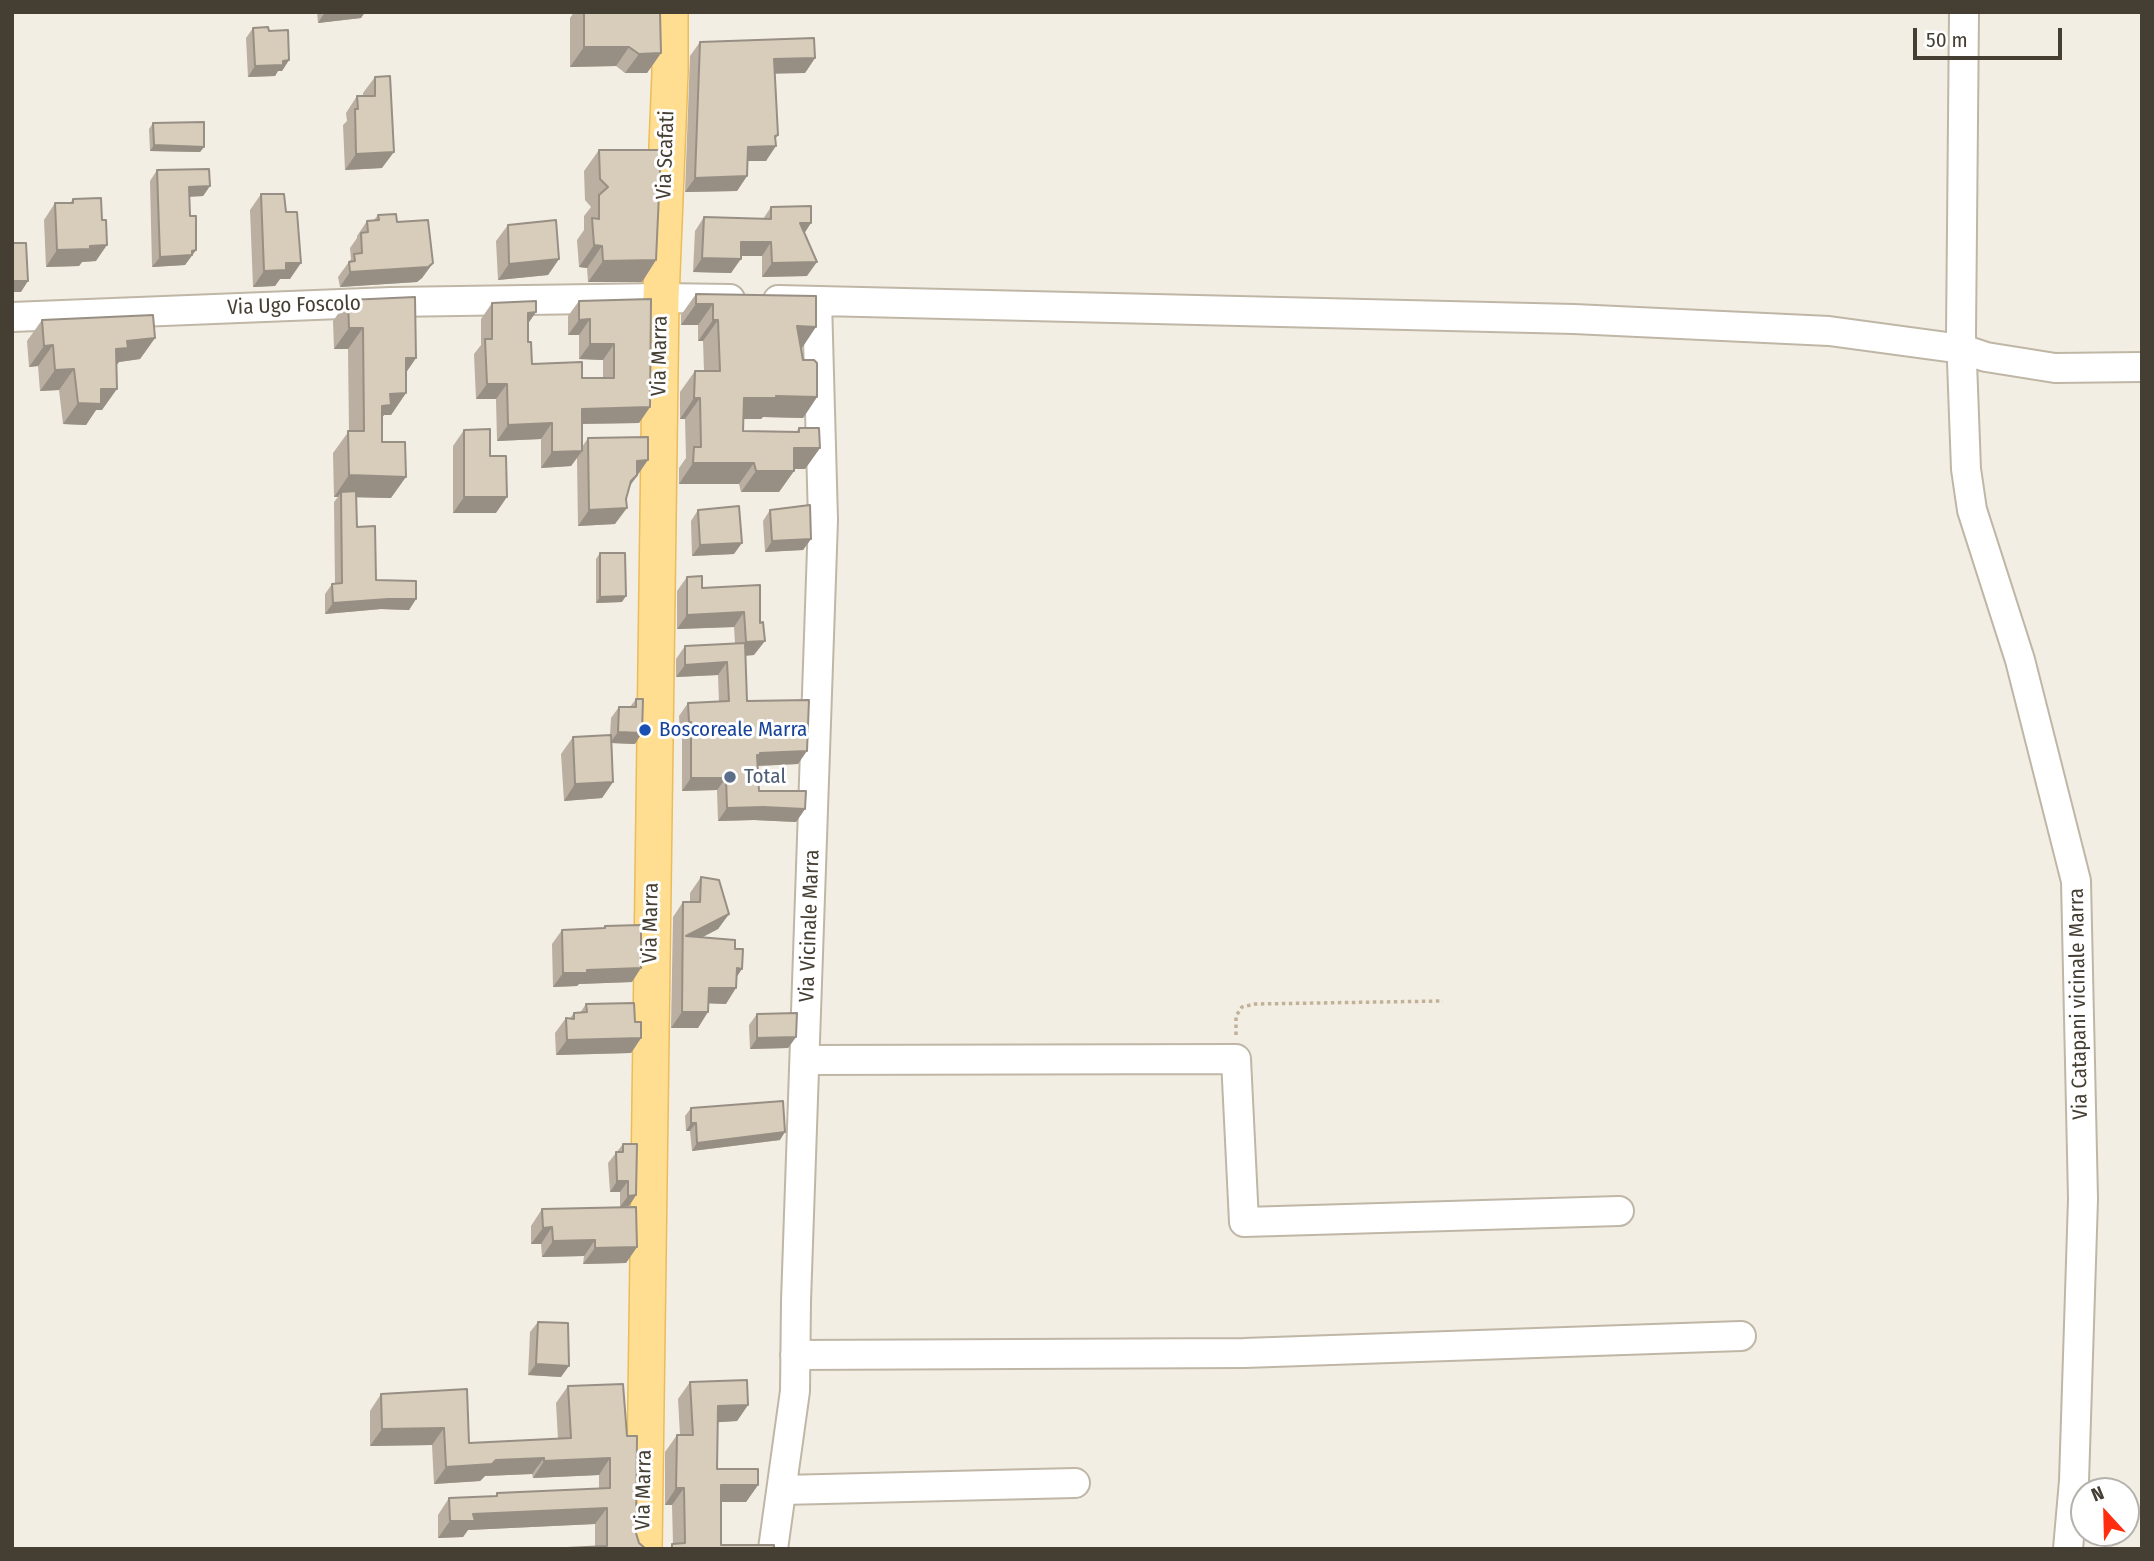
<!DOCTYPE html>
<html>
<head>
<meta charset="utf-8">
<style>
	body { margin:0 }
	#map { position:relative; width:2154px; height:1561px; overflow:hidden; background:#f3eee4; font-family:"Fira Sans Condensed",sans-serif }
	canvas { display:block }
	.frame { position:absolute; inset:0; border:14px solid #453e33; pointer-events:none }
	.north { position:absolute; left:2070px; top:1477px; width:70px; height:70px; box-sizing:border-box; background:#fff; border:2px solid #b5b2ad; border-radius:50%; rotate:338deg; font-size:19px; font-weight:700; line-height:28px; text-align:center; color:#453e33 }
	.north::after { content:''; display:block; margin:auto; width:24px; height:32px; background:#ff2e0f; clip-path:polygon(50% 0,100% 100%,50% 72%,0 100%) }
	.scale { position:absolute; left:1913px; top:28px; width:149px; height:32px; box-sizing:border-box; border:4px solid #453e33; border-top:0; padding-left:9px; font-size:21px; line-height:24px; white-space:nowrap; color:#453e33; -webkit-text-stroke:5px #fff; paint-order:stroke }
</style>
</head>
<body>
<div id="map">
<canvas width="2154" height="1561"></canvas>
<div class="frame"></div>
<div class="north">N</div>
<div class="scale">50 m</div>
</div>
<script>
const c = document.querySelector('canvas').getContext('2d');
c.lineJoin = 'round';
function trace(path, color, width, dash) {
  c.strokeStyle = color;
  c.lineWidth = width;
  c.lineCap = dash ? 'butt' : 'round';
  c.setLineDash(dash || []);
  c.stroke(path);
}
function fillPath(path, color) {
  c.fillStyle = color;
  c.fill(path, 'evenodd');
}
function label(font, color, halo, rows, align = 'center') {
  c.font = font + ' "Fira Sans Condensed",sans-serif';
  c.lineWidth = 6;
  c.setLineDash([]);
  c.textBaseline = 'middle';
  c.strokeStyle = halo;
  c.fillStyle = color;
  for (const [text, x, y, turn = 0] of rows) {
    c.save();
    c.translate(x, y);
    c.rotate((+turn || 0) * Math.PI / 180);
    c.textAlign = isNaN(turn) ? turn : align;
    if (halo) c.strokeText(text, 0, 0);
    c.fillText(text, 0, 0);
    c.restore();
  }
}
const minor = new Path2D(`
	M 1964,12 L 1961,335 L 1966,469 L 1972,510 L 2020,660 L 2076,881 L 2083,1199 L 2074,1481 L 2068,1549
	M 778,300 L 1574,319 L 1829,331 L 1962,349 L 1986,357 L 2055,368 L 2142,367
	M 12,317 L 391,302 L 661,298 L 730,299
	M 805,1060 L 1236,1059 L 1244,1222 L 1619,1211
	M 795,1355 L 1244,1353 L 1741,1336
	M 782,1490 L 1075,1483
	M 773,1549 L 795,1391 L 796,1301 L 823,520 L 817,301`);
const major = new Path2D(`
	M 644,1549 L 661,298 L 670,72 L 670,12`);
trace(minor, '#bfb6a6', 32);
trace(major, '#ebbc5a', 38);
trace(new Path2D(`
	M 1236,1035 L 1236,1016 L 1242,1007 L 1255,1004 L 1443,1001`), '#c2b196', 3.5, [3.5, 3.5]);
trace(minor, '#fff', 28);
trace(major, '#ffdd91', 35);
fillPath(new Path2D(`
	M 317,12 L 365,12 L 361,18 L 318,23 Z
	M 574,12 L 660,12 L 661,53 L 647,73 L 625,73 L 616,66 L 570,67 L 570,18 Z
	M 253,28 L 289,60 L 282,71 L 278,71 L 275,76 L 248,77 L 246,38 Z
	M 700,42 L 815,58 L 805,73 L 775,73 L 776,138 L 766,161 L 747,161 L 747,176 L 737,191 L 685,192 L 690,56 Z
	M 375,77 L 382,168 L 345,170 L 343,125 L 347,121 L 346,113 L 357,96 L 363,96 L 363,93 Z
	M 153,123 L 204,147 L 200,152 L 150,151 L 149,129 Z
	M 599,150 L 656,260 L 642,282 L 588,282 L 587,268 L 579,267 L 577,240 L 584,230 L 584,216 L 591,207 L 585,200 L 584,171 Z
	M 157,170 L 210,186 L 203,196 L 189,197 L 190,216 L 196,250 L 185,265 L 152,267 L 150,181 Z
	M 261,194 L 290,279 L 280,279 L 275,286 L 253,287 L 250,210 Z
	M 73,199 L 96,261 L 82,262 L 79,266 L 46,267 L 44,220 L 55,203 L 70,203 Z
	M 771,207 L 804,233 L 807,276 L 762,277 L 762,256 L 741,256 L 731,273 L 693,272 L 695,231 L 704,217 L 763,219 Z
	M 378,215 L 397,222 L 433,263 L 422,278 L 417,282 L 340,287 L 338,277 L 351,259 L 350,248 L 357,238 L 357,236 L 367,221 L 374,220 Z
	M 508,225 L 559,259 L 548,275 L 498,280 L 496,241 Z
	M 696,294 L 802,348 L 803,360 L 817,397 L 803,418 L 763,417 L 761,419 L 743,419 L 743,431 L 796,432 L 799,428 L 820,448 L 805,469 L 794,469 L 794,471 L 779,492 L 741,492 L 739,484 L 679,484 L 679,468 L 686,458 L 685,419 L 680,419 L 680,392 L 695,371 L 704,371 L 703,341 L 698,341 L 698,325 L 681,325 L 681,315 Z
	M 651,299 L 650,407 L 639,423 L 582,424 L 582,447 L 588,438 L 637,476 L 631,484 L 615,524 L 578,526 L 577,458 L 571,466 L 541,468 L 541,439 L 497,441 L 496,399 L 476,399 L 474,354 L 481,345 L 481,319 L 492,303 L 536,312 L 528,323 L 528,342 L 532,364 L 582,378 L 603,378 L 603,360 L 579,359 L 579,335 L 568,335 L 568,316 L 579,301 Z
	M 348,300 L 416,358 L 406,372 L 406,393 L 391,415 L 384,415 L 382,418 L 382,442 L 391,498 L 356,497 L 357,527 L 376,580 L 416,599 L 409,610 L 381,609 L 325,614 L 325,594 L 332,584 L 335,584 L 334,502 L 338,497 L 334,497 L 333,453 L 349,431 L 348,349 L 334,349 L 333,321 Z
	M 42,320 L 155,338 L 140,359 L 119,362 L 116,365 L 102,410 L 96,410 L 86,425 L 63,424 L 59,390 L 40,391 L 38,366 L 29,367 L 27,341 Z
	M 464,430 L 490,456 L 496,513 L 453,513 L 453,446 Z
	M 698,510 L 734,554 L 692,556 L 691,521 Z
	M 770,510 L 811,539 L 803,550 L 765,552 L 763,521 Z
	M 600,553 L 622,602 L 596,603 L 596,559 Z
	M 687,577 L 702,588 L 760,585 L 754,655 L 745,656 L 747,701 L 798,764 L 758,766 L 759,791 L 805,809 L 796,822 L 754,820 L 718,821 L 717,790 L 682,791 L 682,735 L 680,735 L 679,716 L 688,703 L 719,702 L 718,675 L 676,677 L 676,659 L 685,646 L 735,644 L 734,627 L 677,629 L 677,591 Z
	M 636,699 L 635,744 L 612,743 L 613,782 L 602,798 L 564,801 L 561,754 L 573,737 L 610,735 L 611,718 L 619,707 L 630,707 Z
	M 701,877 L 729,914 L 718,929 L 703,937 L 737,977 L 726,1004 L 708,1003 L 698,1028 L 671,1028 L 673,917 L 683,902 L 690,902 L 690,893 Z
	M 605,926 L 632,982 L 579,984 L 577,986 L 553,987 L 552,944 L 562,930 L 603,928 Z
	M 586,1004 L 635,1022 L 641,1038 L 631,1053 L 556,1055 L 555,1033 L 566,1018 L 570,1018 L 574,1013 L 580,1013 Z
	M 757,1014 L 796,1037 L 788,1048 L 750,1049 L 749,1025 Z
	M 691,1108 L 780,1140 L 692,1151 L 690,1131 L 686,1131 L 685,1116 Z
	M 623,1144 L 636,1195 L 629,1206 L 620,1207 L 620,1192 L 610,1192 L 608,1163 Z
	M 542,1209 L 637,1247 L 626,1263 L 583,1264 L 584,1256 L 542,1257 L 541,1244 L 531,1244 L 531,1226 Z
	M 538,1322 L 561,1377 L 528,1375 L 530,1332 Z
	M 690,1382 L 748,1405 L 737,1421 L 718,1422 L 717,1469 L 758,1485 L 746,1502 L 721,1502 L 721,1545 L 774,1549 L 669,1549 L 673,1544 L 672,1505 L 665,1505 L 665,1452 L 677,1435 L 680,1435 L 678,1399 Z
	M 568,1386 L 627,1436 L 636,1533 L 639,1543 L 646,1549 L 595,1547 L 595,1524 L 468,1530 L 463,1537 L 438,1538 L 438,1515 L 449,1498 L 495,1496 L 497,1493 L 599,1489 L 599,1475 L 533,1478 L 532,1474 L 485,1476 L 480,1481 L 434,1484 L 432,1445 L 370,1446 L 370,1411 L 381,1394 L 469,1443 L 558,1439 L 556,1403 Z`), '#baafa1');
fillPath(new Path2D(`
	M 325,12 L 365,12 L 361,18 L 318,23 Z
	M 584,47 L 629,47 L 616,66 L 570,67 Z
	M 661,53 L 647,73 L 625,73 L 639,54 Z
	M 815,58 L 805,73 L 764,74 L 774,59 Z
	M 289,60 L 282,71 L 278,71 L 275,76 L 248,77 L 255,66 Z
	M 778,135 L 770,146 L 776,146 L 766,161 L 737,161 L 748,147 Z
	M 154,145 L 204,147 L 200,152 L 150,151 Z
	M 394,152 L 382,168 L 345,170 L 356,154 Z
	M 747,176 L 737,191 L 685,192 L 695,178 Z
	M 210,186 L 203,196 L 181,197 L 189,187 Z
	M 800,223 L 811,223 L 802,237 Z
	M 741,242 L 771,242 L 762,256 L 732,256 Z
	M 107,245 L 96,261 L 82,262 L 79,266 L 46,267 L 57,250 Z
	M 594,245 L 602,246 L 587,268 L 579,267 Z
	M 196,250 L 185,265 L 152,267 L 160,257 Z
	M 702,258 L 741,259 L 731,273 L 693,272 Z
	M 559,259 L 548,275 L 498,280 L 509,264 Z
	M 656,260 L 642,282 L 588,282 L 603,261 Z
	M 817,262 L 807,276 L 762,277 L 772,263 Z
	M 286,263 L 301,263 L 290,279 L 280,279 L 275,286 L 253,287 L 264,271 Z
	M 433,263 L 422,278 L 417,282 L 340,287 L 350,272 Z
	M 12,281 L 28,281 L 21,292 L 12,292 Z
	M 696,304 L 713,304 L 698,325 L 681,325 Z
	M 536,312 L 525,328 L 528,313 Z
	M 590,319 L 579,335 L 568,335 L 579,320 Z
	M 713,320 L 718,320 L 703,341 L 698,341 Z
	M 797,326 L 816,327 L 802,348 L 782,347 Z
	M 349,328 L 363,328 L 348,349 L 334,349 Z
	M 155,338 L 140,359 L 119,362 L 113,370 L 116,349 L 127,341 Z
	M 590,344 L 614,344 L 603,360 L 579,359 Z
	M 53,345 L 38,366 L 29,367 L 44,346 Z
	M 406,358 L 416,358 L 401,380 Z
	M 74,369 L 59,390 L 40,391 L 55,370 Z
	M 487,384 L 507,384 L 496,399 L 476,399 Z
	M 101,389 L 117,389 L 102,410 L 96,410 L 86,425 L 63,424 L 78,403 Z
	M 406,393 L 391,415 L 384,415 L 376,426 L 367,427 L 390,394 Z
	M 776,396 L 817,397 L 803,418 L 763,417 L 761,419 L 729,419 L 744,398 Z
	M 694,398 L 700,398 L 685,419 L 680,419 Z
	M 650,407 L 639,423 L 571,424 L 582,409 Z
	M 552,423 L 541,439 L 497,441 L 508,425 Z
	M 794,448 L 820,448 L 805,469 L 779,469 Z
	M 582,451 L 571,466 L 541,468 L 552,452 Z
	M 648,460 L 637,476 L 626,491 L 637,461 Z
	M 693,463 L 754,463 L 739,484 L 679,484 Z
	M 756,471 L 794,471 L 779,492 L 741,492 Z
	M 349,475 L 406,477 L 391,498 L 341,497 L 341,492 L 338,497 L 334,497 Z
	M 464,497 L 507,497 L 496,513 L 453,513 Z
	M 627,508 L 615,524 L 578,526 L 589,510 Z
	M 811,539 L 803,550 L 765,552 L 772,541 Z
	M 742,543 L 734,554 L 692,556 L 700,545 Z
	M 626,596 L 622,602 L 596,603 L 600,597 Z
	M 388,599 L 416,599 L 409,610 L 381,609 L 325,614 L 333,603 Z
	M 744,612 L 734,627 L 677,629 L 687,615 Z
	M 765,641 L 754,655 L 736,656 L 746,642 Z
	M 727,662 L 718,675 L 676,677 L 685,665 Z
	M 689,722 L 691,722 L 682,735 L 680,735 Z
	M 618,732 L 642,733 L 635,744 L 610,743 Z
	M 807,751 L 798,764 L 753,766 L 757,755 L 760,753 Z
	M 691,778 L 726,778 L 717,790 L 682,791 Z
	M 613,782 L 602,798 L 564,801 L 575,784 Z
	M 763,807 L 805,809 L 796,822 L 754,820 L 718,821 L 727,808 Z
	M 729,914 L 718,929 L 683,947 L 686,936 Z
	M 641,968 L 632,982 L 579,984 L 577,986 L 553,987 L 563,973 L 587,970 Z
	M 737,968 L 742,969 L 732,984 Z
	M 709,988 L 736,988 L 726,1004 L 698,1003 Z
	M 682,1012 L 708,1012 L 698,1028 L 671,1028 Z
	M 796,1037 L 788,1048 L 750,1049 L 757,1038 Z
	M 641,1038 L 631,1053 L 556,1055 L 567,1040 Z
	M 691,1123 L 696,1123 L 690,1131 L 686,1131 Z
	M 785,1132 L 780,1140 L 692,1151 L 697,1143 Z
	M 617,1181 L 628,1181 L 620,1192 L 610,1192 Z
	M 636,1195 L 629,1206 L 620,1207 L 628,1196 Z
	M 552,1227 L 541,1244 L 531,1244 L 543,1228 Z
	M 595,1240 L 584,1256 L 542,1257 L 553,1241 Z
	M 637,1247 L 626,1263 L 583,1264 L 595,1248 Z
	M 536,1364 L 569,1366 L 561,1377 L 528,1375 Z
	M 748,1405 L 737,1421 L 706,1423 L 718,1406 Z
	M 444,1428 L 432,1445 L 370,1446 L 382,1429 Z
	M 544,1458 L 532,1474 L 485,1476 L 480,1481 L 434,1484 L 446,1467 L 496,1460 Z
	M 610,1458 L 599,1475 L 533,1478 L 544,1461 Z
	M 721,1485 L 758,1485 L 746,1502 L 709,1502 Z
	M 676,1488 L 684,1488 L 672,1505 L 665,1505 Z
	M 607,1508 L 595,1524 L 468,1530 L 463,1537 L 438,1538 L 450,1521 L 473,1514 Z`), '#978f83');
const building = new Path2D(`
	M 584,12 L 660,12 L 661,53 L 639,54 L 629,47 L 584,47 Z
	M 268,27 L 269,31 L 288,30 L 289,60 L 283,61 L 283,65 L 255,66 L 253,28 Z
	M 814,38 L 815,58 L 774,59 L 778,135 L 775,136 L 776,146 L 748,147 L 747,176 L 695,178 L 700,42 Z
	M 390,76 L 394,152 L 356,154 L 355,109 L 358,109 L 357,96 L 375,96 L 375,77 Z
	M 204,122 L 204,147 L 154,145 L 153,123 Z
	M 599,150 L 661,150 L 656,260 L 603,261 L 602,246 L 594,245 L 592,218 L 599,219 L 599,195 L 608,187 L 600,179 Z
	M 209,169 L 210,186 L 189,187 L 190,216 L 196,216 L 196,250 L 192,251 L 192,255 L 160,257 L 157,170 Z
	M 261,194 L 284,194 L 286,212 L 297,212 L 301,263 L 286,263 L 286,270 L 264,271 Z
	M 101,198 L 102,220 L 106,220 L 107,245 L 90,246 L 90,249 L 57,250 L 55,203 L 73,203 L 73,199 Z
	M 811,206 L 811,223 L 800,223 L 817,262 L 772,263 L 771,242 L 741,242 L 741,259 L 702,258 L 704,217 L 771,219 L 771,207 Z
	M 396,214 L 397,222 L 428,220 L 433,263 L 428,267 L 350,272 L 349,262 L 355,261 L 354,254 L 362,253 L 361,233 L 368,232 L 367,221 L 379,220 L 378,215 Z
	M 556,220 L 559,259 L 509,264 L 508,225 Z
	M 12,243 L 26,243 L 28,281 L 12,281 Z
	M 696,294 L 816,296 L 816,327 L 797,326 L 803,360 L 814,360 L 817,363 L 817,397 L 776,396 L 776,398 L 744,398 L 743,431 L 799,432 L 799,428 L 819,428 L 820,448 L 794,448 L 794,471 L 756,471 L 754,463 L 693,463 L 694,447 L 701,447 L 700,398 L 694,398 L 695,371 L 720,371 L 718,320 L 713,320 L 713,304 L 696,304 Z
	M 415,297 L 416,358 L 406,358 L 406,393 L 390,394 L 391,405 L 382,406 L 382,442 L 405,442 L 406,477 L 349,475 L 348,431 L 364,431 L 363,328 L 349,328 L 348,300 Z
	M 651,299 L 650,407 L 582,409 L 582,451 L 552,452 L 552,423 L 508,425 L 507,384 L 487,384 L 485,339 L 492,339 L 492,303 L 536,301 L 536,312 L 528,313 L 528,342 L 531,342 L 532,364 L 582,362 L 582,378 L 614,378 L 614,344 L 590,344 L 590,319 L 579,320 L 579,301 Z
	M 153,315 L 155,338 L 127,341 L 128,348 L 116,349 L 117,389 L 101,389 L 101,404 L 78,403 L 74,369 L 55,370 L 53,345 L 44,346 L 42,320 Z
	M 490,429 L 490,456 L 506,456 L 507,497 L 464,497 L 464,430 Z
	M 648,437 L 648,460 L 637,461 L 637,475 L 631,481 L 626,499 L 627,508 L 589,510 L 588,438 Z
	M 356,491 L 357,527 L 375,526 L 376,580 L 416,581 L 416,599 L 388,599 L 333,603 L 332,584 L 342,583 L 341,492 Z
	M 810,505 L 811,539 L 772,541 L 770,510 Z
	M 739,506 L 742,543 L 700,545 L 698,510 Z
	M 600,553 L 625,553 L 626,596 L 600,597 Z
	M 702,576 L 702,588 L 760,585 L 760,623 L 763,622 L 765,641 L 746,642 L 744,612 L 687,615 L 687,577 Z
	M 745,643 L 747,701 L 809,700 L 807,751 L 760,753 L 760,755 L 757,755 L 759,791 L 806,791 L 805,809 L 763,807 L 727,808 L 726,778 L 691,778 L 691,722 L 689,722 L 688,703 L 729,701 L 727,662 L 685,665 L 685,646 Z
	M 636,699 L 643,699 L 642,733 L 618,732 L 619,707 L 636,707 Z
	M 611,735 L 613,782 L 575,784 L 573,737 Z
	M 701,877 L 719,880 L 729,914 L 686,936 L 735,940 L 735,949 L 743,949 L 742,969 L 737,968 L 736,988 L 709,988 L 708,1012 L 682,1012 L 683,902 L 700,902 Z
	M 641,925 L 641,968 L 587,970 L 587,973 L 563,973 L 562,930 L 605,928 L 605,926 Z
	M 634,1003 L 635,1022 L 641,1022 L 641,1038 L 567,1040 L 566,1018 L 574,1019 L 574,1013 L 587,1012 L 586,1004 Z
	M 797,1013 L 796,1037 L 757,1038 L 757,1014 Z
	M 783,1101 L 785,1132 L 697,1143 L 696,1123 L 691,1123 L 691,1108 Z
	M 623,1144 L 637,1144 L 636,1195 L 628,1196 L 628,1181 L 617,1181 L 616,1152 L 623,1152 Z
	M 636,1207 L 637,1247 L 595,1248 L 595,1240 L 553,1241 L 552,1227 L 543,1228 L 542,1209 Z
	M 538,1322 L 568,1323 L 569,1366 L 536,1364 Z
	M 747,1380 L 748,1405 L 718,1406 L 717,1469 L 758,1469 L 758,1485 L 721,1485 L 721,1545 L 774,1545 L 774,1549 L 672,1549 L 672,1544 L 685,1543 L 684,1488 L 676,1488 L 677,1435 L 693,1435 L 690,1382 Z
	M 623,1384 L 627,1436 L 637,1436 L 636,1533 L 639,1543 L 646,1549 L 547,1549 L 607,1546 L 607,1508 L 473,1514 L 475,1521 L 450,1521 L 449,1498 L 497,1496 L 497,1493 L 610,1488 L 610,1458 L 544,1461 L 544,1458 L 496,1460 L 492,1464 L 446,1467 L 444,1428 L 382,1429 L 381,1394 L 467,1389 L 469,1443 L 571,1438 L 568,1386 Z`);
fillPath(building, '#d8ccbb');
trace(building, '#978f83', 2);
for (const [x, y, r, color] of [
	[645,730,7,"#1a4fb4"],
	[730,777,7,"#5c6f8a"]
]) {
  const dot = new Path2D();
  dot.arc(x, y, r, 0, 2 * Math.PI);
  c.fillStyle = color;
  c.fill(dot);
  trace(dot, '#fff', 2.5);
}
label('21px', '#453e33', '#fff', [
	["Via Scafati",666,155,-88],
	["Via Ugo Foscolo",294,306,-2],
	["Via Marra",660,356,-89],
	["Via Marra",651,923,-89],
	["Via Vicinale Marra",810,926,-88],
	["Via Catapani vicinale Marra",2079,1004,-91],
	["Via Marra",644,1490,-89]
]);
label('21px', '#164399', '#fff', [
	["Boscoreale Marra",659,730]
], 'left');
label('21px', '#4e5e75', '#fff', [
	["Total",744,777]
], 'left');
</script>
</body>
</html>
